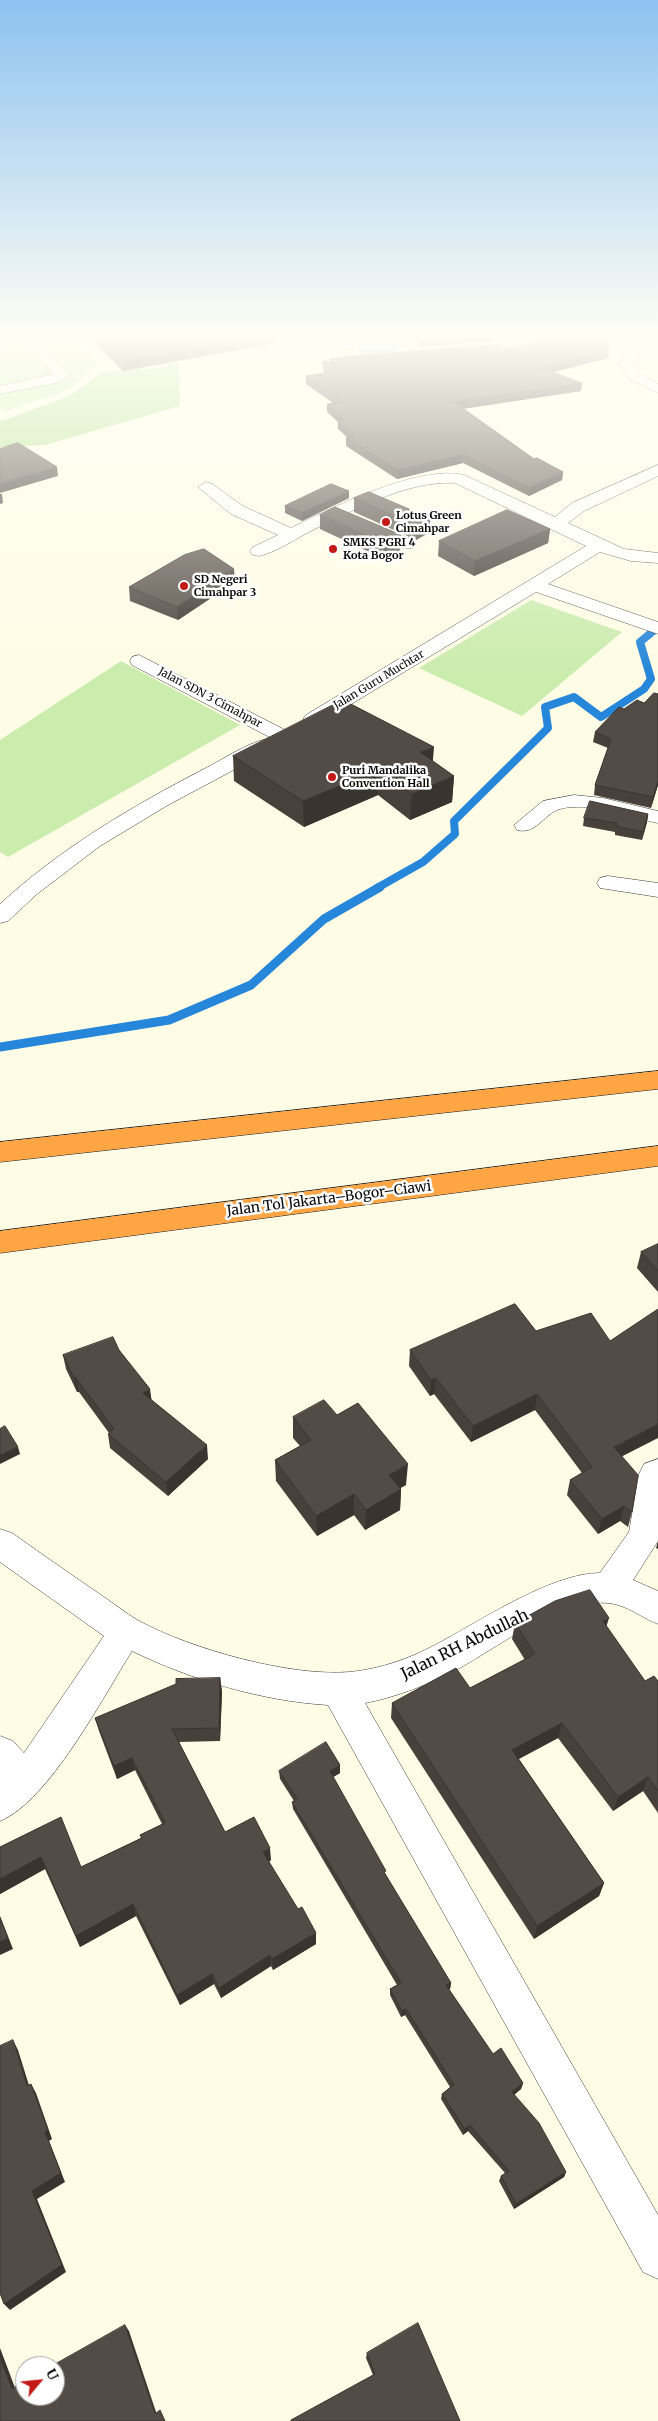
<!DOCTYPE html>
<html>
<head>
<meta charset="utf-8">
<style>
	body { margin:0 }
	#map { position:relative; width:658px; height:2421px; overflow:hidden; background:#fffce6; font-family:Merriweather,serif }
	canvas { display:block }
	.north { position:absolute; left:15px; top:2356px; width:50px; height:50px; box-sizing:border-box; background:#fff; border:1px solid #9d9d9d; border-radius:50%; rotate:62deg; font-size:14px; font-weight:700; line-height:20px; text-align:center; color:#090909 }
	.north::after { content:''; display:block; margin:auto; width:18px; height:22px; background:#c41a17; clip-path:polygon(50% 0,100% 100%,50% 72%,0 100%) }
</style>
</head>
<body>
<div id="map">
<canvas width="658" height="2421"></canvas>
<div class="north">U</div>
</div>
<script>
const c = document.querySelector('canvas').getContext('2d');
c.lineJoin = 'round';
function fillPath(path, color) {
  c.fillStyle = color;
  c.fill(path, 'evenodd');
}
function trace(path, color, width, dash) {
  c.strokeStyle = color;
  c.lineWidth = width;
  c.lineCap = dash ? 'butt' : 'round';
  c.setLineDash(dash || []);
  c.stroke(path);
}
function label(font, color, halo, rows, align = 'center') {
  c.font = font + ' Merriweather,serif';
  c.lineWidth = 5;
  c.setLineDash([]);
  c.textBaseline = 'middle';
  c.strokeStyle = halo;
  c.fillStyle = color;
  for (const [text, x, y, turn = 0] of rows) {
    c.save();
    c.translate(x, y);
    c.rotate((+turn || 0) * Math.PI / 180);
    c.textAlign = isNaN(turn) ? turn : align;
    if (halo) c.strokeText(text, 0, 0);
    c.fillText(text, 0, 0);
    c.restore();
  }
}
fillPath(new Path2D(`
	M 63,336 L 100,363 L 68,390 L 4,412 L 0,408 L 0,348 Z
	M 531,600 L 622,632 L 522,716 L 419,668 Z
	M 121,661 L 240,725 L 8,857 L 0,852 L 0,740 Z`), '#caecad');
fillPath(new Path2D(`
	M 179,362 L 180,406 L 45,445 L 0,447 L 0,419 L 2,421 L 69,396 L 102,372 L 159,368 Z`), '#abde8b');
const water = new Path2D(`
	M 336,334 L 396,334 L 397,352 L 360,352 L 359,342 L 351,345 L 337,342 Z`);
fillPath(water, '#a5d6fc');
trace(water, '#2686d9', 1);
trace(new Path2D(`
	M 377,888 L 423,862 L 455,834 L 454,821 L 548,728 L 545,707 L 574,697 L 601,717 L 644,689 L 651,679 L 640,642 L 658,627`), '#2686d9', 8);
trace(new Path2D(`
	M 0,1047 L 169,1020 L 251,985 L 324,919 L 380,887`), '#2686d9', 9);
const minor = new Path2D(`
	M 542,334 L 658,334 L 658,342 L 633,364 L 639,373 L 658,384 L 658,393 L 629,379 L 618,363 L 642,341 L 578,337 L 480,352 L 466,353 L 459,349 L 466,345 Z
	M 29,337 L 34,338 L 70,375 L 61,382 L 0,394 L 0,386 L 54,374 L 22,341 Z
	M 658,465 L 658,476 L 584,511 L 568,523 L 624,549 L 658,553 L 658,563 L 631,561 L 600,552 L 548,584 L 658,622 L 658,634 L 536,592 L 320,723 L 306,723 L 303,719 L 306,715 L 586,546 L 455,483 C 407,480 349,512 307,533 C 292,541 276,552 259,556 L 253,555 L 250,551 L 253,547 L 278,535 L 231,514 L 198,487 L 206,482 L 212,484 L 243,506 L 291,528 C 331,508 420,464 464,475 L 555,517 L 572,503 Z
	M 367,521 L 413,540 L 416,544 L 413,548 L 401,548 L 361,530 L 359,526 L 361,522 Z
	M 139,655 L 289,732 L 292,736 L 289,740 L 282,742 L 275,740 L 132,665 L 130,661 L 132,657 Z
	M 266,739 L 273,741 L 276,745 L 273,749 L 168,805 L 100,846 L 37,894 L 8,921 L 0,923 L 0,904 C 61,848 131,807 204,769 C 224,759 245,744 266,739 Z
	M 574,795 L 603,798 L 658,811 L 658,823 C 632,818 586,801 560,809 C 543,814 537,835 517,830 L 514,825 L 543,801 Z
	M 608,876 L 658,883 L 658,897 L 600,888 L 597,883 L 600,878 Z
	M 658,1459 L 658,1541 L 633,1580 L 658,1591 L 658,1624 C 642,1618 627,1605 609,1603 C 560,1598 500,1646 458,1669 C 429,1684 397,1697 365,1703 L 658,2215 L 658,2279 L 643,2272 L 328,1705 C 262,1701 192,1680 132,1651 C 103,1697 49,1801 0,1821 L 0,1736 L 13,1741 L 24,1753 L 104,1636 L 0,1562 L 0,1529 L 12,1533 C 40,1553 69,1573 98,1593 C 112,1602 125,1613 139,1621 C 191,1649 290,1677 350,1672 C 380,1669 409,1659 435,1645 C 479,1622 551,1573 600,1573 L 629,1532 L 639,1474 L 644,1464 Z`);
const highway = new Path2D(`
	M 658,1071 L 658,1089 L 0,1162 L 0,1142 Z
	M 658,1146 L 658,1166 L 0,1253 L 0,1231 Z`);
trace(minor, '#3c3c3c', 1);
trace(highway, '#1a1a1a', 1);
fillPath(minor, '#fff');
fillPath(highway, '#ffa544');
fillPath(new Path2D(`
	M 85,334 L 276,334 L 275,343 L 123,371 Z
	M 504,348 L 608,358 L 552,372 L 582,383 L 581,391 L 463,409 L 534,459 L 563,472 L 562,480 L 529,496 L 463,463 L 397,479 L 346,446 L 346,438 L 348,438 L 338,429 L 338,422 L 327,412 L 327,404 L 333,403 L 306,384 L 306,376 L 324,373 L 323,361 L 330,362 L 330,359 Z
	M 349,498 L 302,521 L 285,513 L 285,506 Z
	M 354,498 L 430,518 L 430,532 L 416,540 L 354,512 Z
	M 320,515 L 400,550 L 384,559 L 320,529 Z
	M 550,529 L 548,543 L 474,576 L 438,556 L 439,541 Z
	M 235,582 L 178,620 L 130,601 L 129,587 Z
	M 644,703 L 658,785 L 651,808 L 594,795 L 595,785 L 608,748 L 593,742 L 595,732 L 624,709 Z
	M 233,756 L 433,761 L 454,776 L 452,802 L 410,820 L 378,795 L 304,827 L 234,781 Z
	M 648,814 L 647,822 L 642,840 L 615,835 L 615,832 L 583,826 L 584,818 Z
	M 658,1244 L 658,1292 L 637,1268 L 641,1252 Z
	M 515,1304 L 622,1456 L 632,1512 L 628,1527 L 620,1521 L 598,1534 L 567,1495 L 570,1480 L 582,1473 L 535,1410 L 471,1442 L 434,1394 L 430,1396 L 409,1366 L 410,1350 Z
	M 119,1350 L 151,1400 L 208,1459 L 168,1496 L 110,1448 L 108,1434 L 109,1433 L 79,1392 L 77,1392 L 66,1369 L 63,1355 Z
	M 337,1415 L 406,1485 L 400,1488 L 401,1489 L 400,1510 L 365,1530 L 354,1515 L 317,1536 L 276,1481 L 275,1460 L 300,1446 L 293,1438 L 293,1417 Z
	M 658,1541 L 658,1549 L 656,1548 Z
	M 515,1623 L 606,1626 L 645,1681 L 658,1681 L 658,1813 L 643,1791 L 613,1811 L 558,1738 L 519,1759 L 604,1883 L 599,1896 L 534,1939 L 391,1718 L 392,1703 L 470,1688 L 525,1660 L 512,1639 Z
	M 220,1678 L 222,1692 L 220,1741 L 179,1742 L 225,1832 L 271,1860 L 269,1862 L 316,1944 L 273,1970 L 271,1966 L 221,1998 L 214,1984 L 180,2005 L 136,1916 L 80,1947 L 45,1869 L 0,1894 L 0,1847 L 81,1867 L 141,1838 L 140,1835 L 162,1824 L 135,1770 L 117,1779 L 99,1731 L 95,1718 Z
	M 279,1771 L 340,1773 L 333,1777 L 385,1874 L 451,1983 L 450,1989 L 449,1990 L 493,2054 L 523,2083 L 521,2089 L 514,2095 L 566,2172 L 564,2177 L 514,2209 L 499,2181 L 501,2176 L 505,2173 L 468,2131 L 463,2135 L 441,2099 L 442,2094 L 450,2087 L 405,2015 L 401,2017 L 390,1995 L 390,1989 L 397,1985 L 293,1809 L 292,1802 L 294,1801 L 280,1779 Z
	M 367,2353 L 460,2421 L 373,2375 L 366,2358 Z`), '#47403b');
fillPath(new Path2D(`
	M 58,334 L 70,334 L 58,336 Z
	M 274,334 L 276,334 L 275,343 L 123,371 L 122,362 Z
	M 495,334 L 495,341 L 418,347 L 418,340 Z
	M 609,350 L 608,358 L 539,376 L 540,368 Z
	M 582,383 L 581,391 L 453,410 L 454,402 Z
	M 463,455 L 463,463 L 397,479 L 398,470 Z
	M 57,467 L 58,476 L 0,493 L 0,484 Z
	M 563,472 L 562,480 L 529,496 L 529,488 Z
	M 349,491 L 349,498 L 302,521 L 302,513 Z
	M 0,494 L 2,494 L 3,503 L 0,504 Z
	M 430,518 L 430,532 L 416,540 L 416,526 Z
	M 550,529 L 548,543 L 474,576 L 475,561 Z
	M 401,535 L 400,550 L 384,559 L 385,544 Z
	M 234,569 L 235,582 L 178,620 L 177,607 Z
	M 434,747 L 432,772 L 420,752 Z
	M 379,770 L 378,795 L 304,827 L 303,801 Z
	M 454,776 L 452,802 L 410,820 L 412,794 Z
	M 658,781 L 658,785 L 651,808 L 653,797 Z
	M 648,814 L 647,822 L 642,840 L 643,832 Z
	M 74,1378 L 76,1378 L 79,1392 L 77,1392 Z
	M 436,1378 L 434,1394 L 430,1396 L 431,1380 Z
	M 150,1389 L 152,1403 L 143,1393 Z
	M 537,1394 L 535,1410 L 471,1442 L 473,1426 Z
	M 658,1424 L 658,1438 L 611,1462 L 614,1447 Z
	M 207,1445 L 208,1459 L 168,1496 L 166,1482 Z
	M 18,1447 L 20,1454 L 0,1464 L 0,1455 Z
	M 408,1464 L 406,1485 L 388,1495 L 389,1475 Z
	M 401,1489 L 400,1510 L 365,1530 L 366,1510 Z
	M 354,1494 L 354,1515 L 317,1536 L 316,1516 Z
	M 624,1506 L 620,1521 L 598,1534 L 602,1519 Z
	M 609,1618 L 604,1634 L 603,1621 Z
	M 220,1678 L 222,1692 L 220,1741 L 219,1728 Z
	M 562,1723 L 558,1738 L 509,1764 L 512,1750 Z
	M 132,1758 L 135,1770 L 117,1779 L 114,1766 Z
	M 340,1765 L 340,1773 L 330,1779 L 330,1771 Z
	M 648,1777 L 643,1791 L 613,1811 L 618,1797 Z
	M 270,1848 L 271,1860 L 264,1864 L 263,1852 Z
	M 41,1857 L 45,1869 L 0,1894 L 0,1879 Z
	M 604,1883 L 599,1896 L 534,1939 L 537,1926 Z
	M 133,1904 L 136,1916 L 80,1947 L 76,1936 Z
	M 0,1916 L 13,1949 L 0,1955 Z
	M 316,1933 L 316,1944 L 273,1970 L 272,1959 Z
	M 270,1955 L 271,1966 L 221,1998 L 219,1988 Z
	M 212,1974 L 214,1984 L 180,2005 L 177,1995 Z
	M 451,1983 L 450,1989 L 445,1992 L 446,1985 Z
	M 406,2009 L 405,2015 L 401,2017 L 402,2011 Z
	M 13,2040 L 18,2050 L 32,2095 L 27,2086 Z
	M 523,2083 L 521,2089 L 510,2098 L 512,2092 Z
	M 31,2084 L 36,2093 L 52,2139 L 49,2141 L 65,2182 L 37,2199 L 66,2272 L 10,2310 L 4,2304 L 32,2191 Z
	M 470,2125 L 468,2131 L 463,2135 L 465,2129 Z
	M 566,2172 L 564,2177 L 514,2209 L 516,2204 Z
	M 125,2325 L 129,2331 L 158,2418 L 155,2414 Z
	M 0,2348 L 17,2393 L 12,2389 L 0,2358 Z`), '#3a3430');
const building = new Path2D(`
	M 94,334 L 274,334 L 122,362 Z
	M 419,334 L 493,334 L 418,340 Z
	M 582,334 L 606,334 L 609,350 L 540,368 L 582,383 L 454,402 L 534,459 L 537,458 L 563,472 L 529,488 L 463,455 L 398,470 L 346,438 L 355,436 L 338,422 L 343,420 L 327,404 L 342,402 L 306,376 L 325,373 L 323,361 L 331,362 L 330,359 L 353,356 L 502,344 L 504,348 Z
	M 18,443 L 57,467 L 0,484 L 0,449 Z
	M 331,484 L 349,491 L 302,513 L 285,506 Z
	M 369,492 L 430,518 L 416,526 L 354,498 Z
	M 335,507 L 401,535 L 385,544 L 320,515 Z
	M 507,510 L 550,529 L 475,561 L 439,541 Z
	M 204,549 L 234,569 L 177,607 L 129,587 L 184,555 Z
	M 654,693 L 658,694 L 658,781 L 653,797 L 595,785 L 611,739 L 595,732 L 619,707 L 624,709 L 637,700 L 644,703 Z
	M 343,700 L 434,747 L 420,752 L 454,776 L 412,794 L 379,770 L 303,801 L 233,756 Z
	M 590,801 L 648,814 L 643,832 L 616,826 L 617,823 L 584,818 Z
	M 658,1244 L 658,1271 L 641,1252 Z
	M 515,1304 L 536,1331 L 591,1313 L 610,1341 L 658,1309 L 658,1424 L 614,1447 L 638,1475 L 632,1512 L 624,1506 L 602,1519 L 570,1480 L 592,1467 L 537,1394 L 473,1426 L 436,1378 L 431,1380 L 410,1350 Z
	M 113,1337 L 119,1350 L 150,1389 L 143,1393 L 207,1445 L 166,1482 L 108,1434 L 114,1429 L 76,1378 L 74,1378 L 63,1355 Z
	M 324,1400 L 337,1415 L 358,1403 L 408,1464 L 389,1475 L 401,1489 L 366,1510 L 354,1494 L 316,1516 L 275,1460 L 311,1440 L 293,1417 Z
	M 5,1426 L 18,1447 L 0,1455 L 0,1429 Z
	M 590,1590 L 609,1618 L 603,1621 L 645,1681 L 654,1676 L 658,1681 L 658,1791 L 648,1777 L 618,1797 L 562,1723 L 512,1750 L 604,1883 L 537,1926 L 392,1703 L 456,1668 L 470,1688 L 535,1654 L 515,1623 L 555,1601 Z
	M 220,1678 L 219,1728 L 172,1729 L 225,1832 L 254,1817 L 270,1848 L 263,1852 L 298,1909 L 302,1907 L 316,1933 L 272,1959 L 270,1955 L 219,1988 L 212,1974 L 177,1995 L 133,1904 L 76,1936 L 41,1857 L 0,1879 L 0,1847 L 61,1817 L 81,1867 L 142,1838 L 140,1835 L 165,1823 L 132,1758 L 114,1766 L 95,1718 L 176,1684 L 176,1679 Z
	M 326,1742 L 340,1765 L 330,1771 L 386,1871 L 384,1872 L 451,1983 L 446,1985 L 493,2054 L 501,2048 L 523,2083 L 512,2092 L 539,2123 L 566,2172 L 516,2204 L 501,2176 L 509,2171 L 470,2125 L 465,2129 L 442,2094 L 454,2085 L 406,2009 L 402,2011 L 390,1989 L 401,1983 L 292,1802 L 297,1799 L 279,1771 Z
	M 0,1918 L 8,1938 L 0,1942 Z
	M 13,2040 L 27,2086 L 31,2084 L 48,2130 L 45,2132 L 61,2173 L 32,2191 L 62,2265 L 4,2304 L 0,2293 L 0,2046 Z
	M 418,2323 L 460,2421 L 291,2421 L 291,2420 L 375,2374 L 367,2353 Z
	M 125,2325 L 155,2414 L 160,2410 L 165,2421 L 0,2421 L 0,2358 L 12,2389 L 25,2381 L 25,2396 L 55,2396 L 55,2366 L 52,2366 Z`);
fillPath(building, '#534b45');
trace(building, '#3a3430', 1);
const sky = c.createLinearGradient(0, 0, 0, 673);
sky.addColorStop(0, '#8dc2f0');
sky.addColorStop(0.5, '#fffef4');
sky.addColorStop(1, '#fffef400');
c.fillStyle = sky;
c.fillRect(0, 0, 658, 673);
for (const [x, y, r, color] of [
	[386,522,5,"#c41a17"],
	[333,549,5,"#c41a17"],
	[184,586,5,"#c41a17"],
	[332,777,5,"#c41a17"]
]) {
  const dot = new Path2D();
  dot.arc(x, y, r, 0, 2 * Math.PI);
  c.fillStyle = color;
  c.fill(dot);
  trace(dot, '#fff', 2);
}
label('bold 11px', '#090909', '#fff', [
	["Lotus Green",396,516],
	["Cimahpar",396,529],
	["SMKS PGRI 4",343,543],
	["Kota Bogor",343,556],
	["SD Negeri",194,580],
	["Cimahpar 3",194,593],
	["Puri Mandalika",342,771],
	["Convention Hall",342,784]
], 'left');
label('11px', '#090909', '#fff', [
	["Jalan Guru Muchtar",379,680,-31],
	["Jalan SDN 3 Cimahpar",210,698,28]
]);
label('14px', '#090909', '#fff', [
	["Jalan Tol Jakarta–Bogor–Ciawi",329,1199,-7]
]);
label('16px', '#090909', '#fff', [
	["Jalan RH Abdullah",465,1645,-26]
]);
</script>
</body>
</html>
